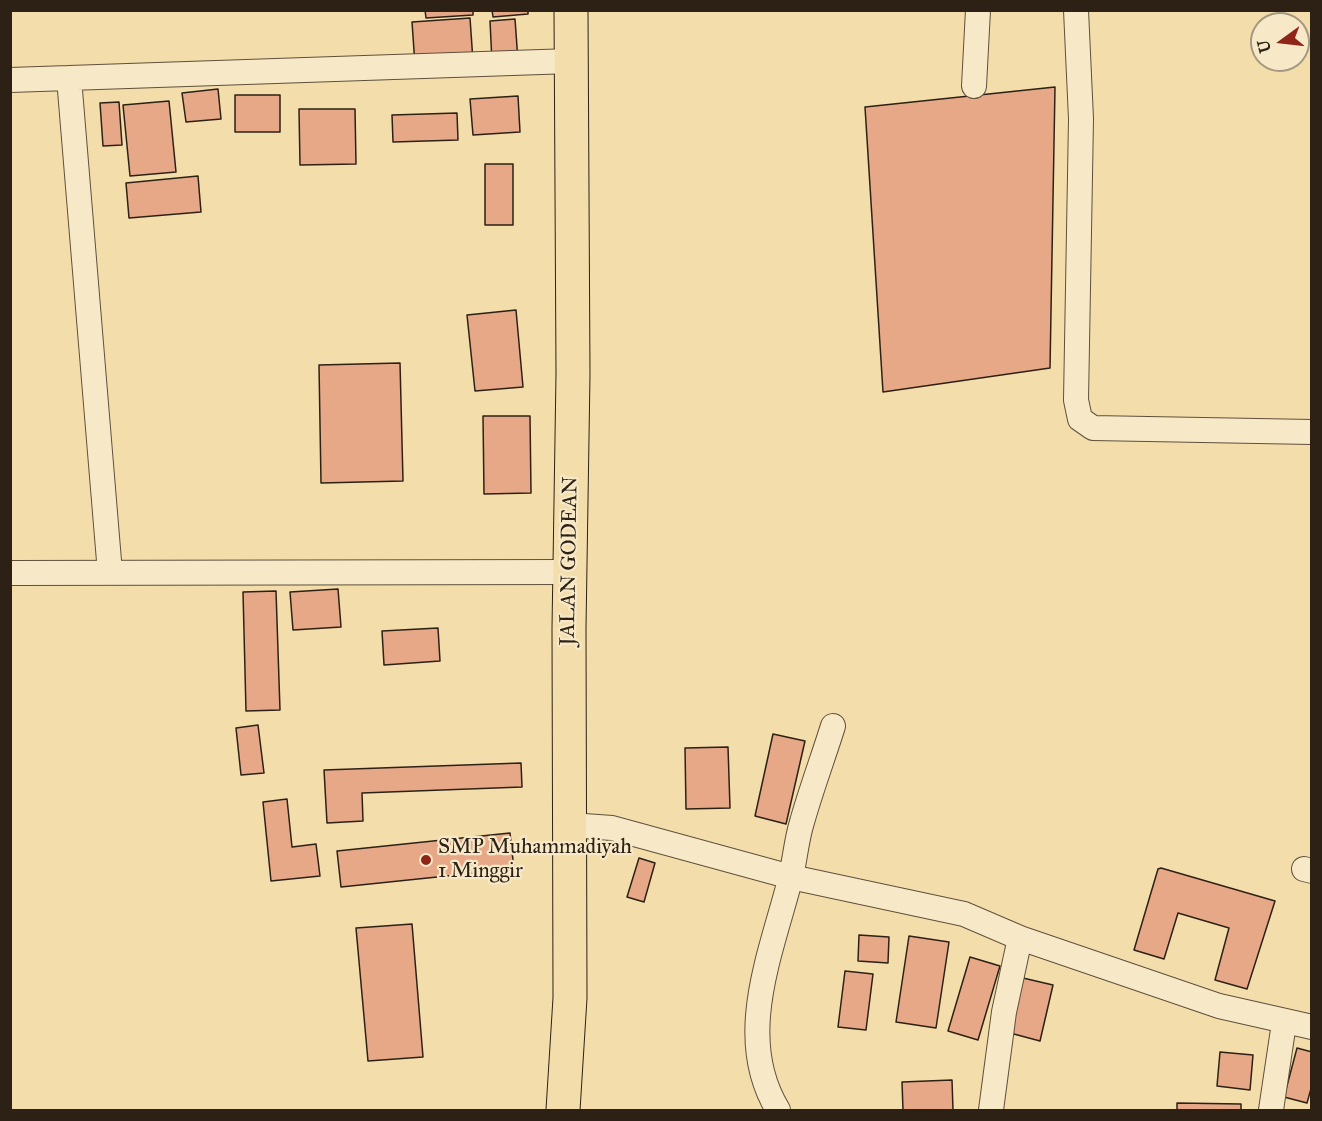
<!DOCTYPE html>
<html>
<head>
<meta charset="utf-8">
<style>
	body { margin:0 }
	#map { position:relative; width:1322px; height:1121px; overflow:hidden; background:#f2ddab; font-family:"IM FELL Great Primer",serif }
	canvas { display:block }
	.frame { position:absolute; inset:0; border:12px solid #2d2116; pointer-events:none }
	.north { position:absolute; left:1250px; top:12px; width:60px; height:60px; box-sizing:border-box; background:#f7e9c8; border:2px solid #a69981; border-radius:50%; rotate:255deg; font-size:16px; font-weight:700; line-height:24px; text-align:center; color:#2d2116 }
	.north::after { content:''; display:block; margin:auto; width:21px; height:27px; background:#8f2418; clip-path:polygon(50% 0,100% 100%,50% 72%,0 100%) }
</style>
</head>
<body>
<div id="map">
<canvas width="1322" height="1121"></canvas>
<div class="frame"></div>
<div class="north">U</div>
</div>
<script>
const c = document.querySelector('canvas').getContext('2d');
c.lineJoin = 'round';
function fillPath(path, color) {
  c.fillStyle = color;
  c.fill(path, 'evenodd');
}
function trace(path, color, width, dash) {
  c.strokeStyle = color;
  c.lineWidth = width;
  c.lineCap = dash ? 'butt' : 'round';
  c.setLineDash(dash || []);
  c.stroke(path);
}
function label(font, color, halo, rows, align = 'center') {
  c.font = font + ' "IM FELL Great Primer",serif';
  c.lineWidth = 4.5;
  c.setLineDash([]);
  c.textBaseline = 'middle';
  c.strokeStyle = halo;
  c.fillStyle = color;
  for (const [text, x, y, turn = 0] of rows) {
    c.save();
    c.translate(x, y);
    c.rotate((+turn || 0) * Math.PI / 180);
    c.textAlign = isNaN(turn) ? turn : align;
    if (halo) c.strokeText(text, 0, 0);
    c.fillText(text, 0, 0);
    c.restore();
  }
}
const building = new Path2D(`
	M 425,10 L 473,10 L 473,15 L 426,18 Z
	M 492,10 L 528,10 L 528,14 L 493,17 Z
	M 470,18 L 473,61 L 415,65 L 412,22 Z
	M 515,19 L 518,61 L 492,62 L 490,21 Z
	M 1055,87 L 1050,368 L 883,392 L 865,107 Z
	M 218,89 L 221,119 L 186,122 L 182,93 Z
	M 235,95 L 280,95 L 280,132 L 235,132 Z
	M 518,96 L 520,132 L 473,135 L 470,99 Z
	M 169,101 L 176,172 L 130,176 L 123,105 Z
	M 119,102 L 122,145 L 103,146 L 100,103 Z
	M 299,109 L 355,109 L 356,164 L 300,165 Z
	M 457,113 L 458,140 L 393,142 L 392,115 Z
	M 485,164 L 513,164 L 513,225 L 485,225 Z
	M 198,176 L 201,212 L 129,218 L 126,183 Z
	M 516,310 L 523,387 L 475,391 L 467,315 Z
	M 400,363 L 403,481 L 321,483 L 319,365 Z
	M 483,416 L 530,416 L 531,493 L 484,494 Z
	M 338,589 L 341,627 L 293,630 L 290,592 Z
	M 276,591 L 280,710 L 246,711 L 243,592 Z
	M 438,628 L 440,661 L 384,665 L 382,631 Z
	M 258,725 L 264,773 L 241,775 L 236,728 Z
	M 773,734 L 805,741 L 786,824 L 755,816 Z
	M 728,747 L 730,808 L 686,809 L 685,748 Z
	M 521,763 L 522,787 L 362,793 L 363,821 L 327,823 L 324,770 Z
	M 287,799 L 292,847 L 316,844 L 320,876 L 271,881 L 263,802 Z
	M 510,833 L 514,869 L 341,887 L 337,851 Z
	M 639,858 L 655,863 L 644,902 L 627,897 Z
	M 1161,868 L 1275,901 L 1247,989 L 1215,980 L 1229,928 L 1178,913 L 1164,959 L 1134,950 L 1158,869 Z
	M 412,924 L 423,1057 L 368,1061 L 356,928 Z
	M 859,935 L 889,937 L 888,963 L 858,961 Z
	M 909,936 L 949,942 L 936,1028 L 896,1022 Z
	M 970,957 L 1000,966 L 978,1040 L 948,1031 Z
	M 845,971 L 873,974 L 866,1030 L 838,1027 Z
	M 1023,978 L 1053,985 L 1040,1041 L 1010,1033 Z
	M 1297,1048 L 1312,1052 L 1312,1085 L 1307,1103 L 1284,1097 Z
	M 1220,1052 L 1253,1055 L 1250,1090 L 1217,1086 Z
	M 952,1080 L 953,1110 L 903,1110 L 902,1082 Z
	M 1177,1103 L 1241,1104 L 1241,1110 L 1177,1110 Z`);
fillPath(building, '#e6a887');
trace(building, '#2d2116', 1.5);
const street = new Path2D(`
	M 1076,10 L 1081,119 L 1076,400 L 1080,419 L 1093,428 L 1312,432
	M 10,80 L 69,78
	M 974,86 L 978,10
	M 10,573 L 570,572
	M 110,573 L 69,78 L 571,61
	M 570,825 L 612,828 L 791,877 L 964,914 L 1020,938 L 1219,1006 L 1312,1027
	M 1304,869 L 1312,871
	M 778,1110 C 734,1038 771,954 790,880 C 795,861 796,841 802,822 C 811,790 823,758 833,726
	M 991,1110 L 1004,1012 L 1020,938
	M 1271,1110 L 1284,1023`);
const primary = new Path2D(`
	M 563,1110 L 570,998 L 569,628 L 573,374 L 571,10`);
trace(street, '#5e503b', 26);
trace(primary, '#2d2116', 35);
trace(street, '#f7e9c8', 24);
trace(primary, '#f2ddab', 33);
for (const [x, y, r, color] of [
	[426,860,6,"#8f2418"]
]) {
  const dot = new Path2D();
  dot.arc(x, y, r, 0, 2 * Math.PI);
  c.fillStyle = color;
  c.fill(dot);
  trace(dot, '#f7e9c8', 2);
}
label('21px', '#2d2116', '#f7e9c8', [
	["JALAN GODEAN",570,561,-89]
]);
label('21px', '#2d2116', '#f7e9c8', [
	["SMP Muhammadiyah",438,848],
	["1 Minggir",438,872]
], 'left');
</script>
</body>
</html>
